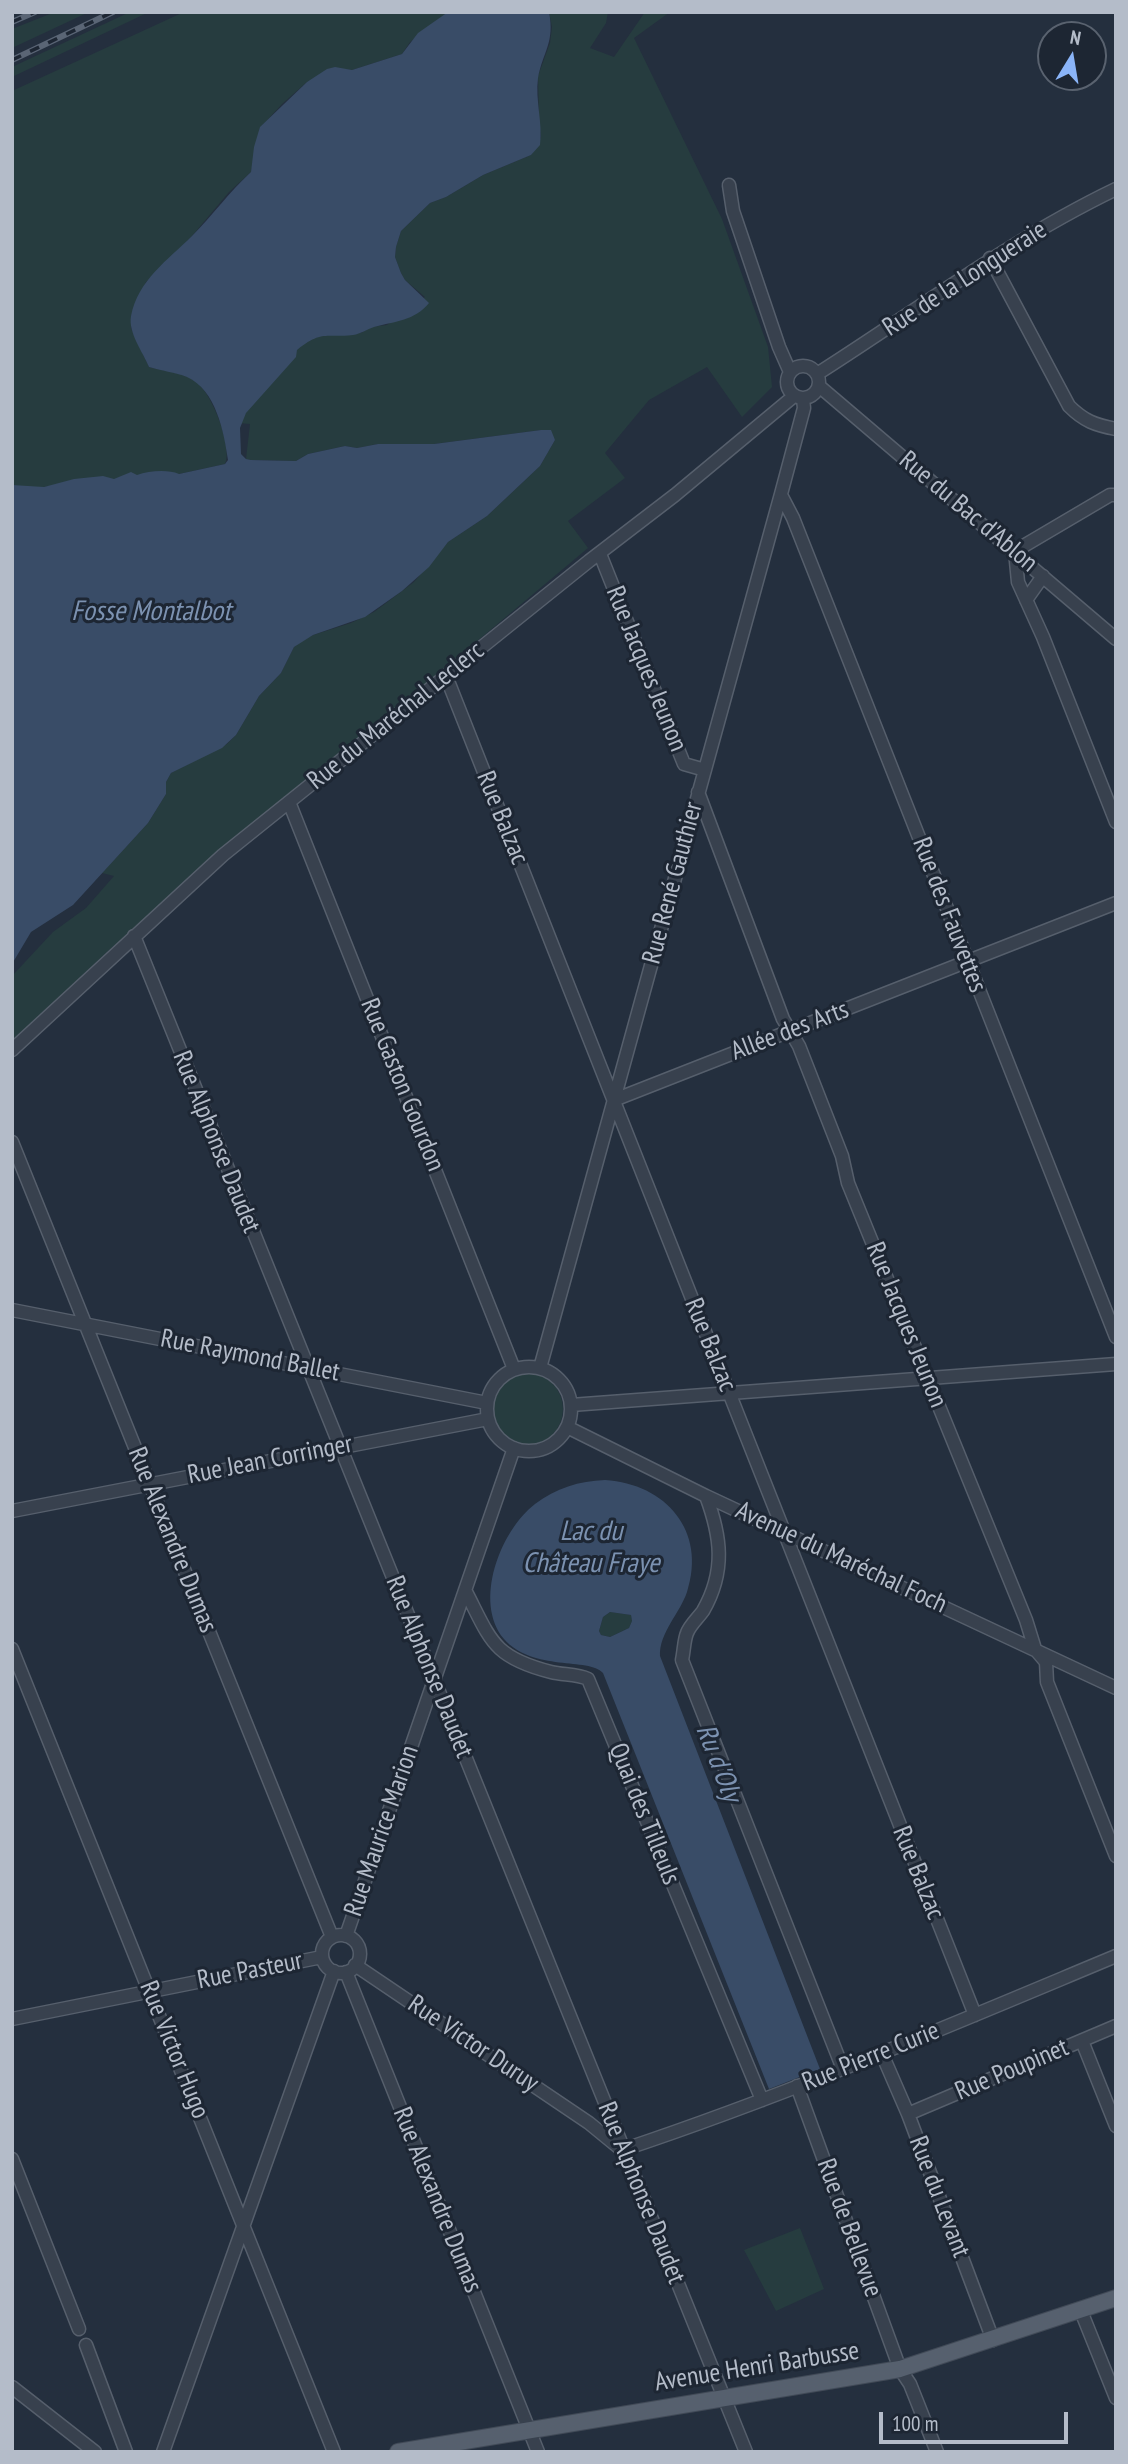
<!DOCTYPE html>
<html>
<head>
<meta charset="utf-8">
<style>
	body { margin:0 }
	#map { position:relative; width:1128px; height:2464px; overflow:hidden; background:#242f3e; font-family:"PT Sans Narrow",sans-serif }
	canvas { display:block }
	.frame { position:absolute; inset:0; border:14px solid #b4bcc9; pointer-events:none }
	.north { position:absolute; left:1037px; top:21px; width:70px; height:70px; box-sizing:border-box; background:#1d2633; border:2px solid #59626f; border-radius:50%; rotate:11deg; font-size:19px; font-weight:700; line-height:28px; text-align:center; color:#b4bcc9 }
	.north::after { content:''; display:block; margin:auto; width:24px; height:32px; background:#8ab4f8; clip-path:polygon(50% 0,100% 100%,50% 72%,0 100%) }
	.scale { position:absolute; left:879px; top:2412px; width:189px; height:32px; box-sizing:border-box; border:4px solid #b4bcc9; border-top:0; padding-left:9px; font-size:21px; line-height:24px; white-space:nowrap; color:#b4bcc9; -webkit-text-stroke:5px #1d2633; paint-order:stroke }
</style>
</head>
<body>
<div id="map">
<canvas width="1128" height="2464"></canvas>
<div class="frame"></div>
<div class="north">N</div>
<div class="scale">100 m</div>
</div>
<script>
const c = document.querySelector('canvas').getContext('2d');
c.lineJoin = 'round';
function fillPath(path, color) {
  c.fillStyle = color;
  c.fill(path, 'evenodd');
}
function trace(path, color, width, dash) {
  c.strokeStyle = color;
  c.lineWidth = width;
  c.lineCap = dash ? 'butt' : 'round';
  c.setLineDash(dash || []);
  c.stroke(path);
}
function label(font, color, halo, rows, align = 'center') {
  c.font = font + ' "PT Sans Narrow",sans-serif';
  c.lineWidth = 6;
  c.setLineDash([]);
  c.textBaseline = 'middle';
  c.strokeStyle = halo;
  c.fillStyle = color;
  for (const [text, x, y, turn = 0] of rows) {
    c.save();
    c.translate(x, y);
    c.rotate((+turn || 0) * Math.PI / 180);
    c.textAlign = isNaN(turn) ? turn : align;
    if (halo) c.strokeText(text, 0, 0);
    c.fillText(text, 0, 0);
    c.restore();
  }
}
fillPath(new Path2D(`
	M 55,12 L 89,12 L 12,48 L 12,29 Z
	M 130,12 L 149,12 L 12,77 L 12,67 Z
	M 184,12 L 448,12 L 410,42 L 402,54 L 352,70 L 344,69 L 307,82 L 282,104 L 260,128 L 251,172 L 229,192 L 192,236 L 146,282 L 131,317 L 131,328 L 149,367 C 164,371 184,372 197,382 C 212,395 233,446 225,464 L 179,474 L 12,490 L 12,91 Z
	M 549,12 L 608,12 L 606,23 L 590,48 L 614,57 L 645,12 L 670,12 L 634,38 L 722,219 L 768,347 L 772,387 L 742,417 L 707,367 L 649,400 L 605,453 L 625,478 L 568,521 L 588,548 L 108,951 L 12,1041 L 12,976 L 53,932 L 86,908 L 114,876 L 102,873 L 148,823 L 166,794 L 166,782 L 171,773 L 227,744 L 236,735 L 259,696 L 281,673 L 294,647 L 301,641 L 313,635 L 351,623 L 374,612 L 414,582 L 448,542 L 487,516 L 540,466 L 555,440 L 541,430 L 434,444 L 378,444 L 357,448 L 345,446 L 308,454 L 296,461 L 251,460 L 246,459 L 250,424 L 239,423 L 258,394 L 303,339 L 325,332 L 361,333 L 371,327 L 387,325 L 425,297 L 405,280 L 401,273 L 395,257 L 396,247 L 401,231 L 430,203 L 446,197 L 483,175 L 531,155 L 541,137 L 539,121 L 538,76 L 550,43 L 552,27 Z
	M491 1409a36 36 0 1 1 72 0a36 36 0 1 1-72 0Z
	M 610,1612 L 631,1615 L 632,1621 L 629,1628 L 610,1637 L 601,1635 L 599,1631 L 603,1617 Z
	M 800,2228 L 824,2289 L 776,2311 L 744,2250 Z`), '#263c3f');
fillPath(new Path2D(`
	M 448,12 L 549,12 C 555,43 543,51 538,78 C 535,100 543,123 540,145 L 531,155 L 483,175 L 446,197 L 430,203 L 401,231 L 396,247 L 395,257 L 401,273 L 405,280 L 429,303 C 414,321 396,321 374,327 C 367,329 361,334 353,335 C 325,338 322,330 297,350 L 296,357 L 246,413 L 240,428 L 241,454 L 246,459 L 251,460 L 296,461 L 308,454 L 345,446 L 357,448 L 378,444 L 434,444 L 541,430 L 551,430 L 555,440 L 540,466 L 487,516 L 448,542 L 429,567 L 402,591 L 365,617 L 313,635 L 294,647 L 281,673 L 259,696 L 236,735 L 222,748 L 171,773 L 166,782 L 166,794 L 148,823 L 73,905 L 31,932 L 12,964 L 12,485 L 44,487 L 74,479 L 103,476 L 114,479 L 131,472 L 137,475 C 149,471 167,469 179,474 L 225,464 L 228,460 C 224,432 216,390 187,377 C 175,372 161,371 149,367 C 143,352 128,333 131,316 C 138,280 168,260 192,236 C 213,215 229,192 251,172 L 254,147 L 260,127 L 307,82 L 327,69 L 335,67 L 352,70 L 402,54 L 418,33 Z
	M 605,1480 C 666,1484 707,1531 687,1592 C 680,1613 659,1633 660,1656 L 820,2069 L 769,2089 L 603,1673 C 589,1657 533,1672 504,1639 C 473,1602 500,1531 535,1504 C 556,1488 579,1481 605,1480 ZM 610,1612 L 631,1615 L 632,1621 L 629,1628 L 610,1637 L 601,1635 L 599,1631 L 603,1617 Z`), '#394c67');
const minor = new Path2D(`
	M 729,185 L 733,211 L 779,347 L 790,372
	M 990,258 L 1069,406 C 1084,421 1095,425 1116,429
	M787 382a16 16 0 1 1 32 0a16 16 0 1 1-32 0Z
	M 817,374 C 916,311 1010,240 1116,189
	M 819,386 L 1116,639
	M 781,495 L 793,518 C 902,790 1007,1064 1116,1337
	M 1116,495 L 1110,495 L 1015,551 L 1018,582 L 1043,637 L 1116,822
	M 600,554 L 684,764 L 705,770
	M 1026,600 L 1043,576
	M 446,676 L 975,2015
	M 698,792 L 783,1019 L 799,1046 L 842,1156 L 848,1183 L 1026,1620 L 1035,1649 L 1046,1662 L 1047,1682 L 1116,1856
	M 289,802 L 514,1369
	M 134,936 L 746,2452
	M 12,1050 L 223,855 L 589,561 L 675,495 L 794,396
	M 614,1100 L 1116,903
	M 12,1142 L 332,1937
	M 12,1310 L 487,1403
	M487 1409a42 42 0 1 1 84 0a42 42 0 1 1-84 0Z
	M 540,1368 L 781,494 L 804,408 L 803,399
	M 571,1405 L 1116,1364
	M 567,1427 L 706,1496 L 1116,1688
	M 706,1496 C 721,1536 726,1571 703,1611 C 698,1618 690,1625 687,1633 C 684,1640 684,1651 682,1660 L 843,2069
	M 12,1511 L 488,1419
	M 465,1590 C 491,1640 492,1657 551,1672 C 563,1675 577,1674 588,1679 L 762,2100
	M 12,1649 L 334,2452
	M322 1954a19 19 0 1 1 38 0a19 19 0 1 1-38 0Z
	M 346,1936 L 514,1448
	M 355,1965 L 589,2123 L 622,2150 C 790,2094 953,2024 1116,1956
	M 346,1972 L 538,2452
	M 12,2019 L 322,1957
	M 1082,2041 L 1116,2126
	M 882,2054 L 908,2114 L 993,2340
	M 797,2086 L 900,2369 L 910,2384 L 937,2452
	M 908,2114 L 1116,2026
	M 12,2159 L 79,2329
	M 1081,2311 L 1116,2398
	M 86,2345 L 126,2452
	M 12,2387 L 95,2452
	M 163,2452 L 334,1971`);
const major = new Path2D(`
	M 398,2452 L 900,2369 L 1116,2298`);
trace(minor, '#565f6c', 15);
trace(major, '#414a57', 18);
trace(minor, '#38414e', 12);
trace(major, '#56606e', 16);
const rail = new Path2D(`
	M 12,22 L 35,12
	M 12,60 L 113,12`);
trace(rail, '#5a6575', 6);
trace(rail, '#1d2633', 3.5, [10]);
label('26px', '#b4bcc9', '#1d2633', [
	["Rue de la Longueraie",965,279,-33],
	["Rue du Bac d'Ablon",968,512,40],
	["Rue Jacques Jeunon",646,669,68],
	["Rue du Maréchal Leclerc",396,716,-39],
	["Rue Balzac",502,818,68],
	["Rue René Gauthier",673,883,-75],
	["Rue des Fauvettes",949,915,69],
	["Allée des Arts",790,1031,-21],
	["Rue Gaston Gourdon",402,1085,68],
	["Rue Alphonse Daudet",216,1142,68],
	["Rue Jacques Jeunon",906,1325,68],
	["Rue Balzac",710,1345,68],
	["Rue Raymond Ballet",250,1356,11],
	["Rue Jean Corringer",270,1460,-11],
	["Rue Alexandre Dumas",172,1540,68],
	["Avenue du Maréchal Foch",841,1558,25],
	["Rue Alphonse Daudet",429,1667,68],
	["Quai des Tilleuls",644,1814,68],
	["Rue Maurice Marion",382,1831,-71],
	["Rue Balzac",918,1873,68],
	["Rue Pasteur",250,1971,-11],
	["Rue Victor Duruy",473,2044,34],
	["Rue Victor Hugo",174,2050,68],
	["Rue Pierre Curie",871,2057,-22],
	["Rue Poupinet",1012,2070,-23],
	["Rue Alphonse Daudet",641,2193,68],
	["Rue du Levant",939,2197,69],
	["Rue Alexandre Dumas",437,2200,68],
	["Rue de Bellevue",849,2228,70],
	["Avenue Henri Barbusse",757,2367,-9]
]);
label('italic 28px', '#7c92b1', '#1d2633', [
	["Fosse Montalbot",151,612],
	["Lac du",591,1532],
	["Château Fraye",591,1564],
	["Ru d'Oly",718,1763,69]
]);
</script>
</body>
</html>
